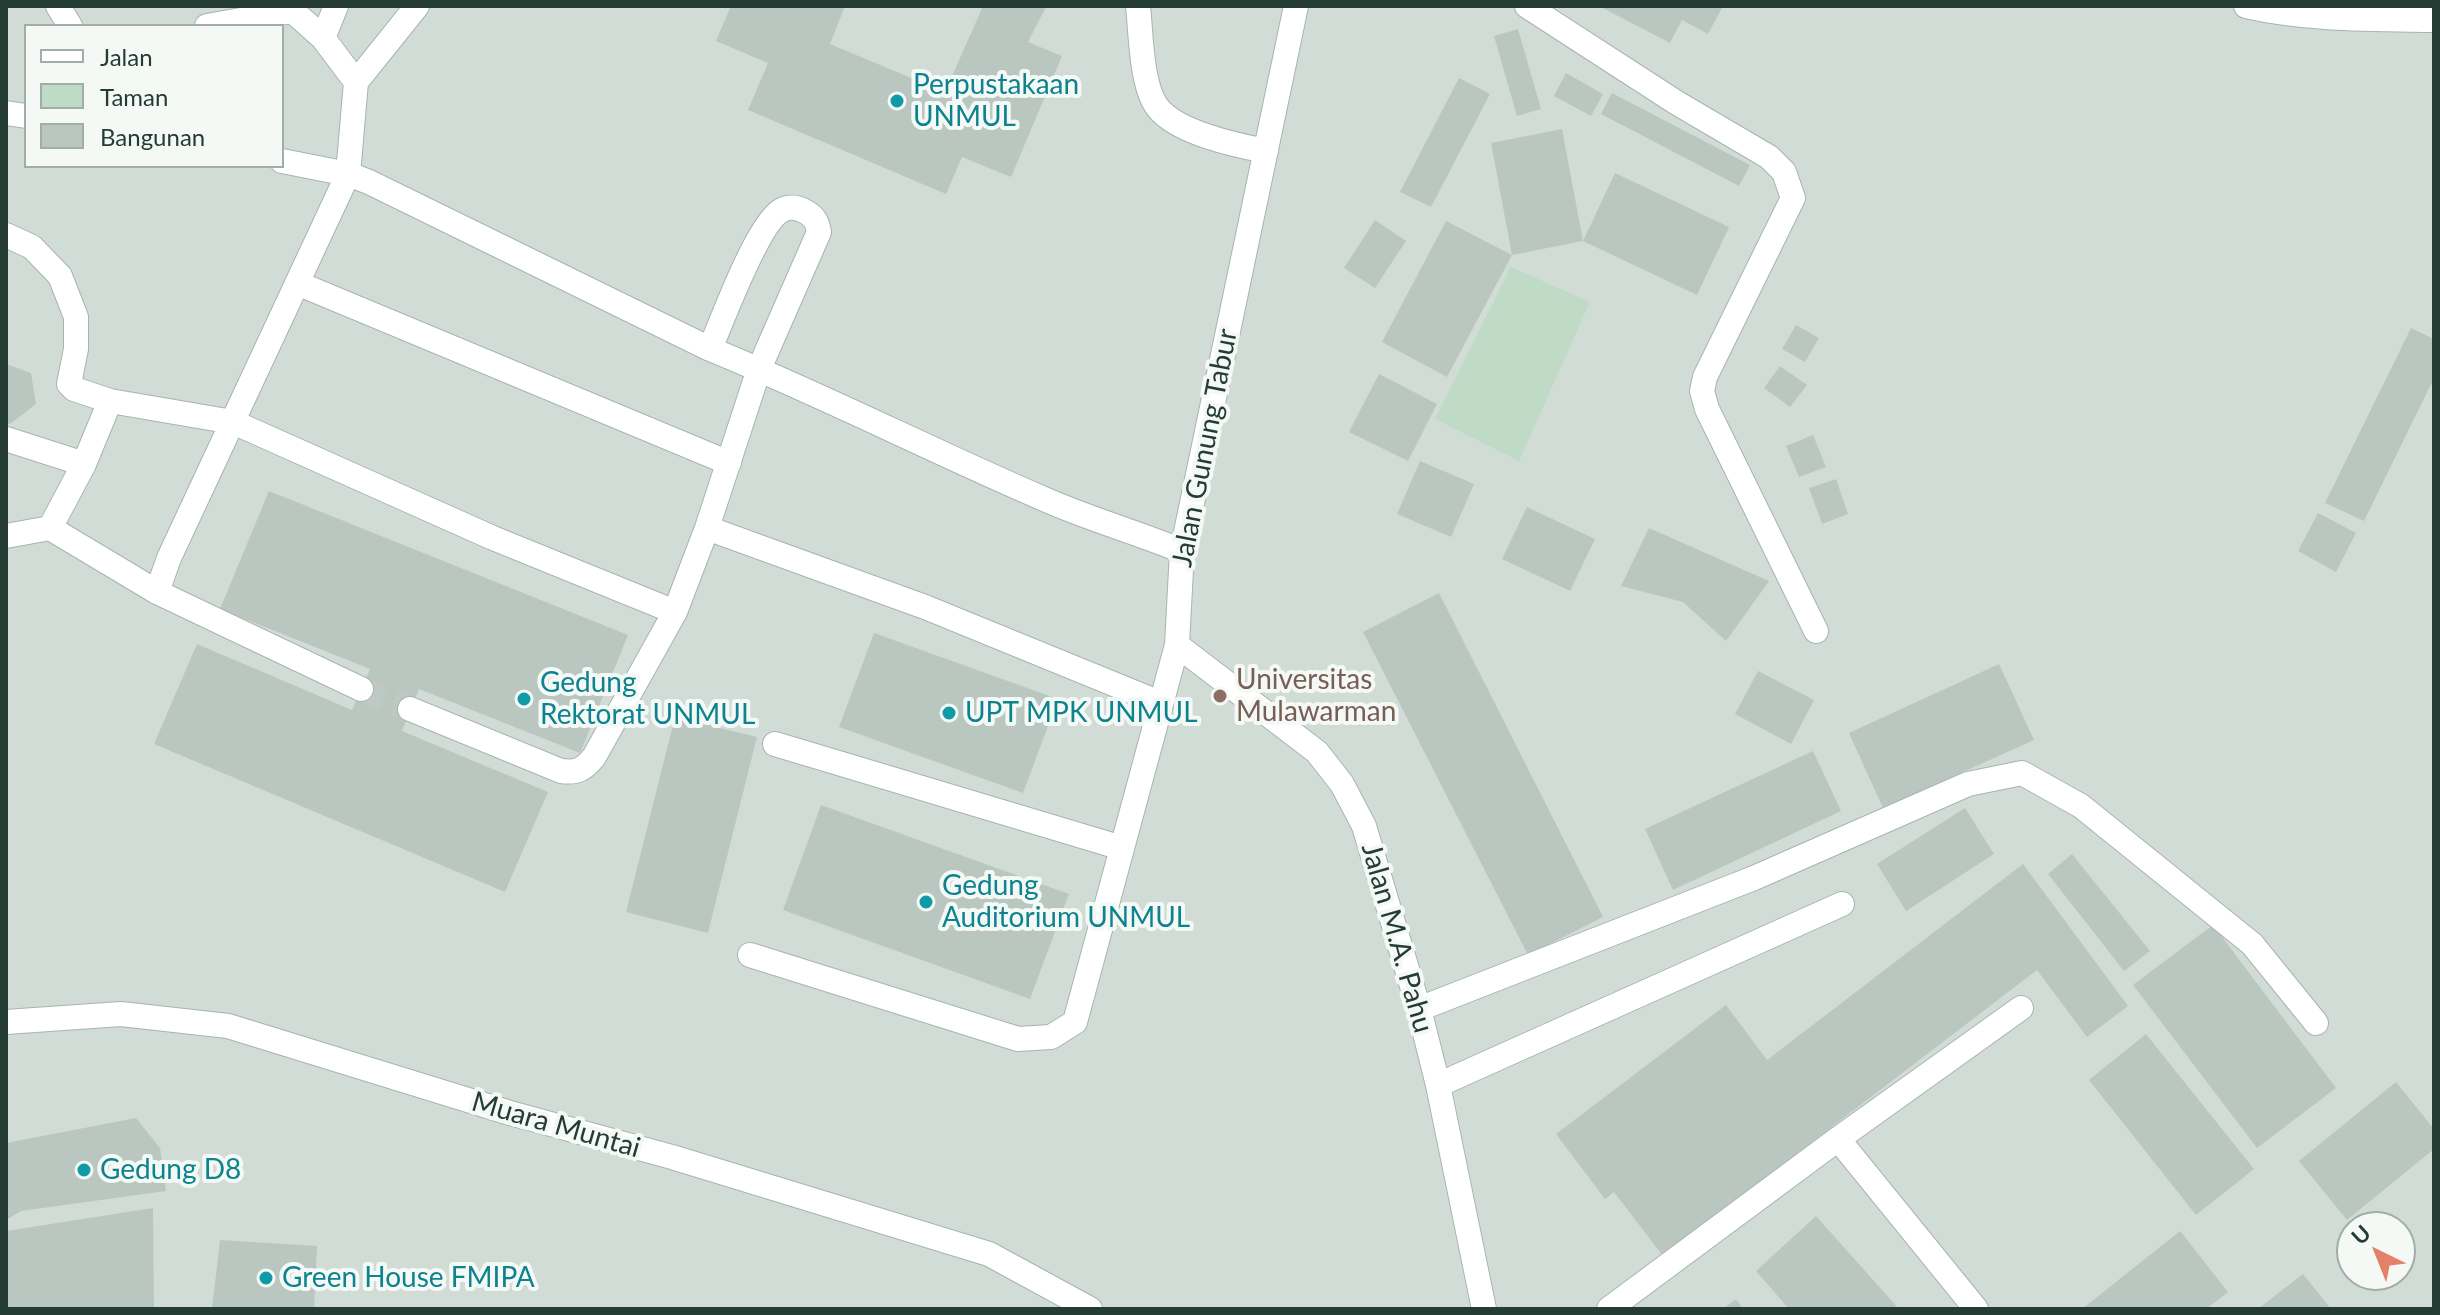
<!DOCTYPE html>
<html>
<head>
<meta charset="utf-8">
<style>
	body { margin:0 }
	#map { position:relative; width:2440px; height:1315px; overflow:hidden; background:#e4ece8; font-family:Lato,sans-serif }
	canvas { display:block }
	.frame { position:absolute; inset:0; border:8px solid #253c35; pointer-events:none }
	.legend { position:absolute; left:24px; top:24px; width:260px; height:144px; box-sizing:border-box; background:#f4f9f6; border:2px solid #a1ada9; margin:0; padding:10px 14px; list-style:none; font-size:24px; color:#253c35 }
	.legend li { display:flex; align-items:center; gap:16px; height:40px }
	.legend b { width:40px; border:2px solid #a1ada9 }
	.north { position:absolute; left:2336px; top:1211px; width:80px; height:80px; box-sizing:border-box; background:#f4f9f6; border:2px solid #a1ada9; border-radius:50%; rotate:317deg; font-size:22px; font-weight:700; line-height:32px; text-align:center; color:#253c35 }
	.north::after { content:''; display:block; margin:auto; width:28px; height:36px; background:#e5806a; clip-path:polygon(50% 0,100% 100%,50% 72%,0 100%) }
</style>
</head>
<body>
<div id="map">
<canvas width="2440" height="1315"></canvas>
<div class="frame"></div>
<ul class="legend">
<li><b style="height:10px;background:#fff"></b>Jalan</li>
<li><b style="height:22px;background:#bfdbc5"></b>Taman</li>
<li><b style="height:22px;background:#bac7c1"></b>Bangunan</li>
</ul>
<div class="north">U</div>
</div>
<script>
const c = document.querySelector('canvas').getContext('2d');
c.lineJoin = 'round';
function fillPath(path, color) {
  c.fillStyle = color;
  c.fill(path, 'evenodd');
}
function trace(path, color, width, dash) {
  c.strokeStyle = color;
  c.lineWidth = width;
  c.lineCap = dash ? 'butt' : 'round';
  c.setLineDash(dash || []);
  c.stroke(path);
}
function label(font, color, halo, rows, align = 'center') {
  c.font = font + ' Lato,sans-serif';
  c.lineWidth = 8;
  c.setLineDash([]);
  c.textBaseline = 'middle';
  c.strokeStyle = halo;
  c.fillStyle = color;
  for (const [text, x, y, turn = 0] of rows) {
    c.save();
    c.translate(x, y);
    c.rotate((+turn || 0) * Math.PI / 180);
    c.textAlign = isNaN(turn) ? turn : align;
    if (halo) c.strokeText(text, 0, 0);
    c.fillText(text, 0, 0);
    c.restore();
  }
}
fillPath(new Path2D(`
	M 6,6 L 2434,6 L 2434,1309 L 6,1309 ZM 26,26 L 282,26 L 282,166 L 26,166 ZM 2352,1227 L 2400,1227 L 2400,1275 L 2352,1275 Z`), '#d2dcd7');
fillPath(new Path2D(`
	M 1511,267 L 1590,302 L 1519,461 L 1435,419 Z`), '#bfdbc5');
fillPath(new Path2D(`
	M 731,6 L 845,6 L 830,44 L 945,92 L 983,6 L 1046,7 L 1028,42 L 1062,56 L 1011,177 L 962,157 L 946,194 L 748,110 L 768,63 L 716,41 Z
	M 1599,6 L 1723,6 L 1708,34 L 1682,20 L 1670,43 Z
	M 1518,29 L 1541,109 L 1517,116 L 1494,36 Z
	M 1566,73 L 1603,94 L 1591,116 L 1554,96 Z
	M 1459,78 L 1490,94 L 1431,207 L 1400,192 Z
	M 1612,93 L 1750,165 L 1739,186 L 1601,114 Z
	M 1562,129 L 1583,241 L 1615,173 L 1729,227 L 1697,295 L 1583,241 L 1512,255 L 1491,143 Z
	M 1375,220 L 1406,241 L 1375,288 L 1344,268 Z
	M 1446,221 L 1512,255 L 1447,377 L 1382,342 Z
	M 1796,325 L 1819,338 L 1805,362 L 1782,349 Z
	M 2411,328 L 2434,339 L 2434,378 L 2364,521 L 2325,503 Z
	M 6,364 L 31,373 L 36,404 L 10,424 L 6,422 Z
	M 1780,366 L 1807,385 L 1790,407 L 1764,388 Z
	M 1379,374 L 1437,404 L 1408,461 L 1349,432 Z
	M 1813,435 L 1826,467 L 1799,477 L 1786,446 Z
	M 1420,461 L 1474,484 L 1451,537 L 1397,514 Z
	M 1836,479 L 1848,514 L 1822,524 L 1809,488 Z
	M 269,491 L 628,635 L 580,753 L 419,689 L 402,731 L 548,792 L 505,892 L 154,744 L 197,644 L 352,710 L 361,689 L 370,669 L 220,609 Z
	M 1527,507 L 1595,539 L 1570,591 L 1502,559 Z
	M 2318,513 L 2356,533 L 2336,572 L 2298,551 Z
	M 1649,528 L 1769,581 L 1726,641 L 1683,602 L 1621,586 Z
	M 1439,593 L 1603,917 L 1528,955 L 1363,632 Z
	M 874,633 L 1058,699 L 1023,793 L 839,727 Z
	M 1999,664 L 2034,740 L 1883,808 L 1849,733 Z
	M 1758,671 L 1814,700 L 1791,744 L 1735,714 Z
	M 675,717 L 757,737 L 708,933 L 626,912 Z
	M 1813,751 L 1841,811 L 1673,890 L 1645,829 Z
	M 821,805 L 1069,894 L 1030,999 L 783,910 Z
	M 1965,808 L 1994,854 L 1906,911 L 1877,864 Z
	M 2072,854 L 2150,951 L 2124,971 L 2048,874 Z
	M 2023,864 L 2128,1006 L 2087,1037 L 2037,970 L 1663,1256 L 1614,1192 L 1605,1199 L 1556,1134 L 1726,1005 L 1767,1060 Z
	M 2213,925 L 2336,1088 L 2257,1148 L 2133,985 Z
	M 2146,1034 L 2254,1169 L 2196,1215 L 2089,1080 Z
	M 2396,1082 L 2434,1129 L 2434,1149 L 2347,1220 L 2299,1161 Z
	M 136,1118 L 160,1148 L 166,1191 L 21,1211 L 6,1220 L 6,1143 Z
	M 153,1208 L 154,1309 L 6,1309 L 6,1231 Z
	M 1816,1216 L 1899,1309 L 1789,1309 L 1756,1271 Z
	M 2180,1231 L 2228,1292 L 2206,1309 L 2082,1309 Z
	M 220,1240 L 317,1246 L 314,1309 L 212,1309 Z
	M 2303,1274 L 2331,1309 L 2258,1309 Z
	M 1736,1299 L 1743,1309 L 1723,1309 Z`), '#bac7c1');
trace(new Path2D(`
	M 361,689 L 410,709`), '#bec9c4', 24, [24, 12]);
const minor = new Path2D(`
	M 58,6 L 70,26
	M 287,6 L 323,38 L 356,82
	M 1138,6 C 1141,33 1141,87 1158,108 C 1178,133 1235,145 1266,151
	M 1527,6 L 1677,103 L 1769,157 L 1784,172 L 1793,198 L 1705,377 L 1702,391 L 1707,409 L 1816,631
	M 2246,6 C 2307,20 2372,19 2434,20
	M 207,26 L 292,11
	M 323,38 L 336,6
	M 6,113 L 26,116
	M 282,161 L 348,174 L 369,182 L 710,349 C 823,395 932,451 1044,499 C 1089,519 1136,532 1182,551
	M 6,235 L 32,247 L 60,276 L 76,317 L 76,349 L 69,384 L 74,389 L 110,401 L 84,464 L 50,528 L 6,536
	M 297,283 L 729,463
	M 110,401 L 233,422 L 493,538 L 675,612
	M 6,439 L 84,464
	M 50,528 L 157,592 L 361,689
	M 707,528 L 925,607 L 1160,703
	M 157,592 L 169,558 L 348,174 L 356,82 L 417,6
	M 1177,645 L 1317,752 L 1342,784 L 1364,826 L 1419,1009 L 1438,1085 L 1484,1309
	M 410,709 L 561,771 C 577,773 583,770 594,757 L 675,612 L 707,528 L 759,369 L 819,232 C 817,222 815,217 806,212 C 799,208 790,206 782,210 C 758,222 722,321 710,349
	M 775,744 L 1122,848
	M 750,955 L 1018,1039 L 1051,1037 L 1075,1022 L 1177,645 L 1182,551 L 1296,6
	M 1419,1009 L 1754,878 L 1968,784 L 2022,773 L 2081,806 L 2252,944 L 2316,1023
	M 6,1022 L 121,1014 L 228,1026 L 510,1113 L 672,1157 L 989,1254 L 1090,1309
	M 1438,1085 L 1842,904
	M 1838,1139 L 1976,1309
	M 1609,1309 L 1838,1139 L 2021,1008`);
trace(minor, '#a7b4af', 26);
trace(minor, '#fff', 24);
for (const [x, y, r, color] of [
	[897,101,8,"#0f9aa8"],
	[1220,696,8,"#8d6e63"],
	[524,699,8,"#0f9aa8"],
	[949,713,8,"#0f9aa8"],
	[926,902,8,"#0f9aa8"],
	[84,1170,8,"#0f9aa8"],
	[266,1278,8,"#0f9aa8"]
]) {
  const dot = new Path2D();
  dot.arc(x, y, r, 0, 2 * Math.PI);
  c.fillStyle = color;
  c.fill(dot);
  trace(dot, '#f4f9f6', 3);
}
label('28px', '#0d838f', '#f4f9f6', [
	["Perpustakaan",913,85],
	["UNMUL",913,117],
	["Gedung",540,683],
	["Rektorat UNMUL",540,715],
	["UPT MPK UNMUL",965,713],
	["Gedung",942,886],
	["Auditorium UNMUL",942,918],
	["Gedung D8",100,1170],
	["Green House FMIPA",282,1278]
], 'left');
label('28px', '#253c35', '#f4f9f6', [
	["Jalan Gunung Tabur",1205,448,-79],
	["Jalan M.A. Pahu",1397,938,74],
	["Muara Muntai",556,1125,16]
]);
label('28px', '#785e54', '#f4f9f6', [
	["Universitas",1236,680],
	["Mulawarman",1236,712]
], 'left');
</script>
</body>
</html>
